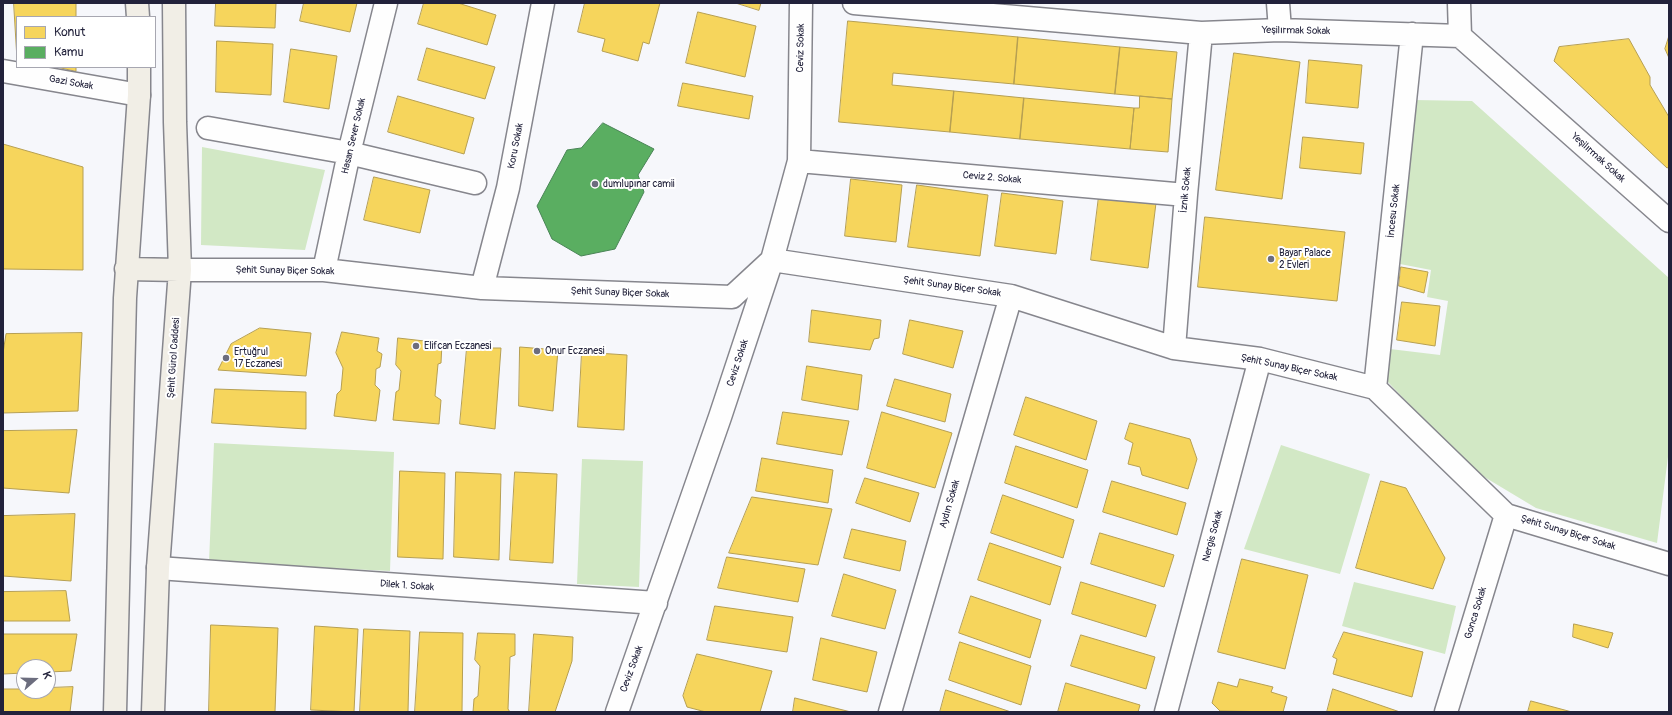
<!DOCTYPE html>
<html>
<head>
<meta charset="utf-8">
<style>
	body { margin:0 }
	#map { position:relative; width:1672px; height:715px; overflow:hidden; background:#f6f7fb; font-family:Pangolin,sans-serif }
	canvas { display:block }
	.frame { position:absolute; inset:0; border:4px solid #22223b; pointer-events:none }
	.legend { position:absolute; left:16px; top:16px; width:140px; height:52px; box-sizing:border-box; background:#fff; border:1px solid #a7a7b1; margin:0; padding:5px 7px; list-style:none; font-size:12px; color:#22223b }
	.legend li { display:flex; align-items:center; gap:8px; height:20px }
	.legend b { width:20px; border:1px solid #a7a7b1 }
	.north { position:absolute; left:16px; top:659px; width:40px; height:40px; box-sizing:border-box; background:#fff; border:1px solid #a7a7b1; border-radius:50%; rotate:70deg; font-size:11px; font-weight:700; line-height:16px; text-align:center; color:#22223b }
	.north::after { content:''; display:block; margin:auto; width:14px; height:18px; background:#6c6d7e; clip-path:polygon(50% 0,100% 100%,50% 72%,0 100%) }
</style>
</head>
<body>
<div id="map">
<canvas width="1672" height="715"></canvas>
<div class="frame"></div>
<ul class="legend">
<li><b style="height:11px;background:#f6d55c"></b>Konut</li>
<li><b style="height:11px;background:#5aae61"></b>Kamu</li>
</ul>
<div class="north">K</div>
</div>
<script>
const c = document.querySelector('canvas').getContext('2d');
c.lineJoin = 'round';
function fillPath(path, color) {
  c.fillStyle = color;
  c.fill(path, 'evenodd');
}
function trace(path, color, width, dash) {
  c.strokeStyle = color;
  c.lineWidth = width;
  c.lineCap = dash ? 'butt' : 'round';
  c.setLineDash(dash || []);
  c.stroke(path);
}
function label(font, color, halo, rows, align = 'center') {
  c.font = font + ' Pangolin,sans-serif';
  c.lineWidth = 4;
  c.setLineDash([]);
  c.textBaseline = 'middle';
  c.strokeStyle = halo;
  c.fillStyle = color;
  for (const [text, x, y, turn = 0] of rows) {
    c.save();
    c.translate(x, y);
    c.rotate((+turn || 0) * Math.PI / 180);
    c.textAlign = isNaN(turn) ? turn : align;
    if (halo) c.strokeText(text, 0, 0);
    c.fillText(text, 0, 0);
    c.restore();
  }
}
fillPath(new Path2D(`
	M 1414,100 L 1472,101 L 1669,278 L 1669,449 L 1657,543 L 1536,508 L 1471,469 L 1386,380 L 1390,349 L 1440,355 L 1448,301 L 1427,297 L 1431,270 L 1400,264 Z
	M 202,147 L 325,170 L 305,250 L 201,245 Z
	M 214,443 L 394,452 L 390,571 L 209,562 Z
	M 1281,445 L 1370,474 L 1340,574 L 1244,549 Z
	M 582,459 L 643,461 L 639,587 L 577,584 Z
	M 1354,582 L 1456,606 L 1445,654 L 1342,626 Z`), '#d2e8c5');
const homes = new Path2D(`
	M 14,3 L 76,3 L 76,17 L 17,17 L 17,59 Z
	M 216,3 L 276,3 L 275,28 L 215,26 Z
	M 304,3 L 357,3 L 350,32 L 300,21 Z
	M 424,3 L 458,3 L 496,15 L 487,45 L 418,24 Z
	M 585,3 L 660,3 L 649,44 L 643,42 L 638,61 L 602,51 L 605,39 L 578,32 Z
	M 736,3 L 761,3 L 759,10 Z
	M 698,12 L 756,26 L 745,77 L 686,63 Z
	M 848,21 L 1018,37 L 1014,84 L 893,73 L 892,85 L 954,91 L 950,132 L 839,122 Z
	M 1669,36 L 1669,58 L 1665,49 Z
	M 1018,37 L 1120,47 L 1115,94 L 1014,84 Z
	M 1629,39 L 1650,77 L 1650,85 L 1669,117 L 1669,167 L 1667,168 L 1554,61 L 1559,47 Z
	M 217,41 L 273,44 L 271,95 L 216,92 Z
	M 1120,47 L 1177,52 L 1172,99 L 1115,94 Z
	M 427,48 L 495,67 L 485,99 L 418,80 Z
	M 291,49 L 337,56 L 329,109 L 284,102 Z
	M 1234,53 L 1300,62 L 1282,199 L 1216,190 Z
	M 1309,60 L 1362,65 L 1358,108 L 1306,103 Z
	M 57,67 L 76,67 L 76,71 Z
	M 683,83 L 753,96 L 749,119 L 678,106 Z
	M 954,91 L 1024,98 L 1020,139 L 950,132 Z
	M 398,96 L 474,118 L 464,154 L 388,132 Z
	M 1140,96 L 1172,99 L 1168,152 L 1130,149 L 1134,108 L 1139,108 Z
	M 1024,98 L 1134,108 L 1130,149 L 1020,139 Z
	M 1303,137 L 1364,143 L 1361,174 L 1300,168 Z
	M 3,144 L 83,167 L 83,270 L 3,269 Z
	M 374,177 L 430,190 L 420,233 L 364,220 Z
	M 851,179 L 902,185 L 896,242 L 845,236 Z
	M 917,185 L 988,195 L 980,256 L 908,247 Z
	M 1002,193 L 1063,201 L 1056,254 L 995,246 Z
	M 1099,196 L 1156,203 L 1148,268 L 1091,260 Z
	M 1205,217 L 1345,232 L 1337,301 L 1198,287 Z
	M 1401,267 L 1428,272 L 1424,293 L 1399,286 Z
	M 1402,302 L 1440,306 L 1435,346 L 1397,340 Z
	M 812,310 L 881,320 L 879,338 L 874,339 L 870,350 L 809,342 Z
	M 910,320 L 963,331 L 953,368 L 903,354 Z
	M 260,328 L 311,333 L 306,376 L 218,370 L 231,344 Z
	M 342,332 L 379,338 L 377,351 L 382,354 L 380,367 L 376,369 L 375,385 L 380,390 L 376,421 L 334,416 L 337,394 L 341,390 L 343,368 L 336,353 Z
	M 82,333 L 78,411 L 3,413 L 3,353 L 6,334 Z
	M 398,338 L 442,343 L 441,363 L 438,364 L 435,396 L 441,400 L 439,424 L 393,420 L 396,392 L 399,390 L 401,371 L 396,365 Z
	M 520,347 L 558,350 L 553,411 L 519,406 Z
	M 467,348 L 501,348 L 495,429 L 460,424 Z
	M 582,352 L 627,355 L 624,430 L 578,427 Z
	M 807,366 L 862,375 L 858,410 L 802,400 Z
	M 895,379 L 951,394 L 945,422 L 887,406 Z
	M 215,389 L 306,392 L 306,429 L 212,423 Z
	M 1026,397 L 1097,421 L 1086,460 L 1014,435 Z
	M 783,412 L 849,421 L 842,455 L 777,444 Z
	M 882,412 L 952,433 L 935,488 L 867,468 Z
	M 1130,423 L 1190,439 L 1197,459 L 1188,489 L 1142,475 L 1140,467 L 1128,464 L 1133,443 L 1125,439 Z
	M 77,430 L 69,493 L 3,488 L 3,431 Z
	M 1016,446 L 1088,470 L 1077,508 L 1005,483 Z
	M 762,458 L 833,470 L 828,503 L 756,491 Z
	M 400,471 L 445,473 L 443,559 L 398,557 Z
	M 456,472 L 501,474 L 499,560 L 454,557 Z
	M 515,472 L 557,474 L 553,563 L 510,560 Z
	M 865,478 L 919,493 L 910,522 L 856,503 Z
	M 1112,481 L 1186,503 L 1177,535 L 1103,512 Z
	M 1381,481 L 1406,488 L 1445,558 L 1433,589 L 1356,568 Z
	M 1003,495 L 1074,520 L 1063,558 L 991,533 Z
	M 752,497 L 832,509 L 818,565 L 729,553 Z
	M 75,514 L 71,581 L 3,576 L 3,516 Z
	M 852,529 L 906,541 L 900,571 L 844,558 Z
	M 1100,533 L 1174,555 L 1164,587 L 1091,564 Z
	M 990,543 L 1061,567 L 1050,605 L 978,580 Z
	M 727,557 L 805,569 L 798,602 L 718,588 Z
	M 1242,559 L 1308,575 L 1285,669 L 1218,652 Z
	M 844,574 L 896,590 L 885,629 L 832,616 Z
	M 1081,582 L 1156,605 L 1146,637 L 1072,614 Z
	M 66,591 L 70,621 L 3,621 L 3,592 Z
	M 971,596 L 1041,620 L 1030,658 L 959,633 Z
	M 715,606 L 793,617 L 787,652 L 707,640 Z
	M 1574,624 L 1613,633 L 1608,648 L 1573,637 Z
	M 211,625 L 278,628 L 275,712 L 209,712 Z
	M 315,626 L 358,629 L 354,712 L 311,710 Z
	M 364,629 L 410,631 L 408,712 L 360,712 Z
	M 420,632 L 463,633 L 462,712 L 415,712 Z
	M 1344,632 L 1423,652 L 1412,697 L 1333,674 L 1337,659 L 1333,657 Z
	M 478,633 L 515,634 L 515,655 L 510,657 L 508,709 L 510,712 L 473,712 L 474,699 L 478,696 L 480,666 L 475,660 Z
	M 3,634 L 77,634 L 71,671 L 48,672 L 48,667 L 24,667 L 24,673 L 3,674 Z
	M 534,634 L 573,637 L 572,661 L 555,712 L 529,712 Z
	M 1081,635 L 1155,657 L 1146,689 L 1071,666 Z
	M 821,638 L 877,652 L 867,692 L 813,680 Z
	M 960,642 L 1031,666 L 1021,705 L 949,680 Z
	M 697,654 L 772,671 L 760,712 L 706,712 L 687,707 L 683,696 Z
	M 1240,679 L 1273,687 L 1271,692 L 1287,697 L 1283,712 L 1220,711 L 1212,703 L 1218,682 L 1237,687 Z
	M 1066,683 L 1140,705 L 1138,712 L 1058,712 Z
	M 73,687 L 70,712 L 3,712 L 3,689 L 24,689 L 24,691 L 48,691 L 48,688 Z
	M 1333,689 L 1400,712 L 1327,712 Z
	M 946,690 L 1011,712 L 940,712 Z
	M 795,698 L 851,712 L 793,712 Z
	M 1531,701 L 1572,712 L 1528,712 Z`);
fillPath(homes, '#f6d55c');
trace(homes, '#b69f52', 1);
const public = new Path2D(`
	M 603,123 L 654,149 L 638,175 L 644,192 L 615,249 L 581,256 L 552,239 L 537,206 L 567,150 L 581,148 Z`);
fillPath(public, '#5aae61');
trace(public, '#498456', 1);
const minor = new Path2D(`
	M 854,3 L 1201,33 L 1280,30 L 1460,36 L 1669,221
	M 1278,3 L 1280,30
	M 1459,3 L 1460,36
	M 3,71 L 139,95
	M 208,128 L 349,153 L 475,183
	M 799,161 L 1186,195
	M 180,270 L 324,270 L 482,288 L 732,297 L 772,260 L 1011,296 L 1174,348 L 1260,359 L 1375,388 L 1506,515 L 1669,564
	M 324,270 L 349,153 L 386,3
	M 482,288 L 508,188 L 543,3
	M 1174,348 L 1186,195 L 1201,33
	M 1375,388 L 1412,34
	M 158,568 L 656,603
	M 617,712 L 720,417 L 772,260 L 799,161 L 801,3
	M 890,712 L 1011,296
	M 1166,712 L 1260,359
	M 1446,712 L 1506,515`);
const major = new Path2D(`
	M 137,3 L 138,17
	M 126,269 L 180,270
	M 115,712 L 125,298 L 139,95 L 139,67
	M 153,712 L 158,568 L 180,270 L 175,122 L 174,3`);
trace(minor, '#86868d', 25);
trace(major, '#86868d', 25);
trace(minor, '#fefefe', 22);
trace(major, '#f1eee6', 22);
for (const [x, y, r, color] of [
	[595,184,4,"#6c6d7e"],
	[1271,259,4,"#6c6d7e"],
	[416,346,4,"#6c6d7e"],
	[537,351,4,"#6c6d7e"],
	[226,358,4,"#6c6d7e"]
]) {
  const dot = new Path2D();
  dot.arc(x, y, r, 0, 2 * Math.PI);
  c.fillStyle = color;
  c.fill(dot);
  trace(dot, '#fff', 1.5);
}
label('10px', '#22223b', '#fff', [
	["Yeşilırmak Sokak",1296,31,1],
	["Ceviz Sokak",801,48,-89],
	["Gazi Sokak",71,83,10],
	["Hasan Sever Sokak",354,136,-77],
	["Koru Sokak",516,146,-79],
	["Yeşilırmak Sokak",1598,158,42],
	["Ceviz 2. Sokak",992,178,5],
	["İznik Sokak",1186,190,-85],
	["İncesu Sokak",1394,211,-84],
	["Şehit Sunay Biçer Sokak",285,271,1],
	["Şehit Sunay Biçer Sokak",952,287,8],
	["Şehit Sunay Biçer Sokak",620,293,2],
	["Şehit Gürol Caddesi",174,358,-86],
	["Ceviz Sokak",738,363,-72],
	["Şehit Sunay Biçer Sokak",1289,368,12],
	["Aydın Sokak",950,504,-74],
	["Şehit Sunay Biçer Sokak",1568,533,17],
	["Nergis Sokak",1213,536,-75],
	["Dilek 1. Sokak",407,586,4],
	["Gonca Sokak",1476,613,-73],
	["Ceviz Sokak",632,669,-70]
]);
label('10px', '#22223b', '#fff', [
	["dumlupınar camii",603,184],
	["Bayar Palace",1279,253],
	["2 Evleri",1279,265],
	["Elifcan Eczanesi",424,346],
	["Onur Eczanesi",545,351],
	["Ertuğrul",234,352],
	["17 Eczanesi",234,364]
], 'left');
</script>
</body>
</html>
